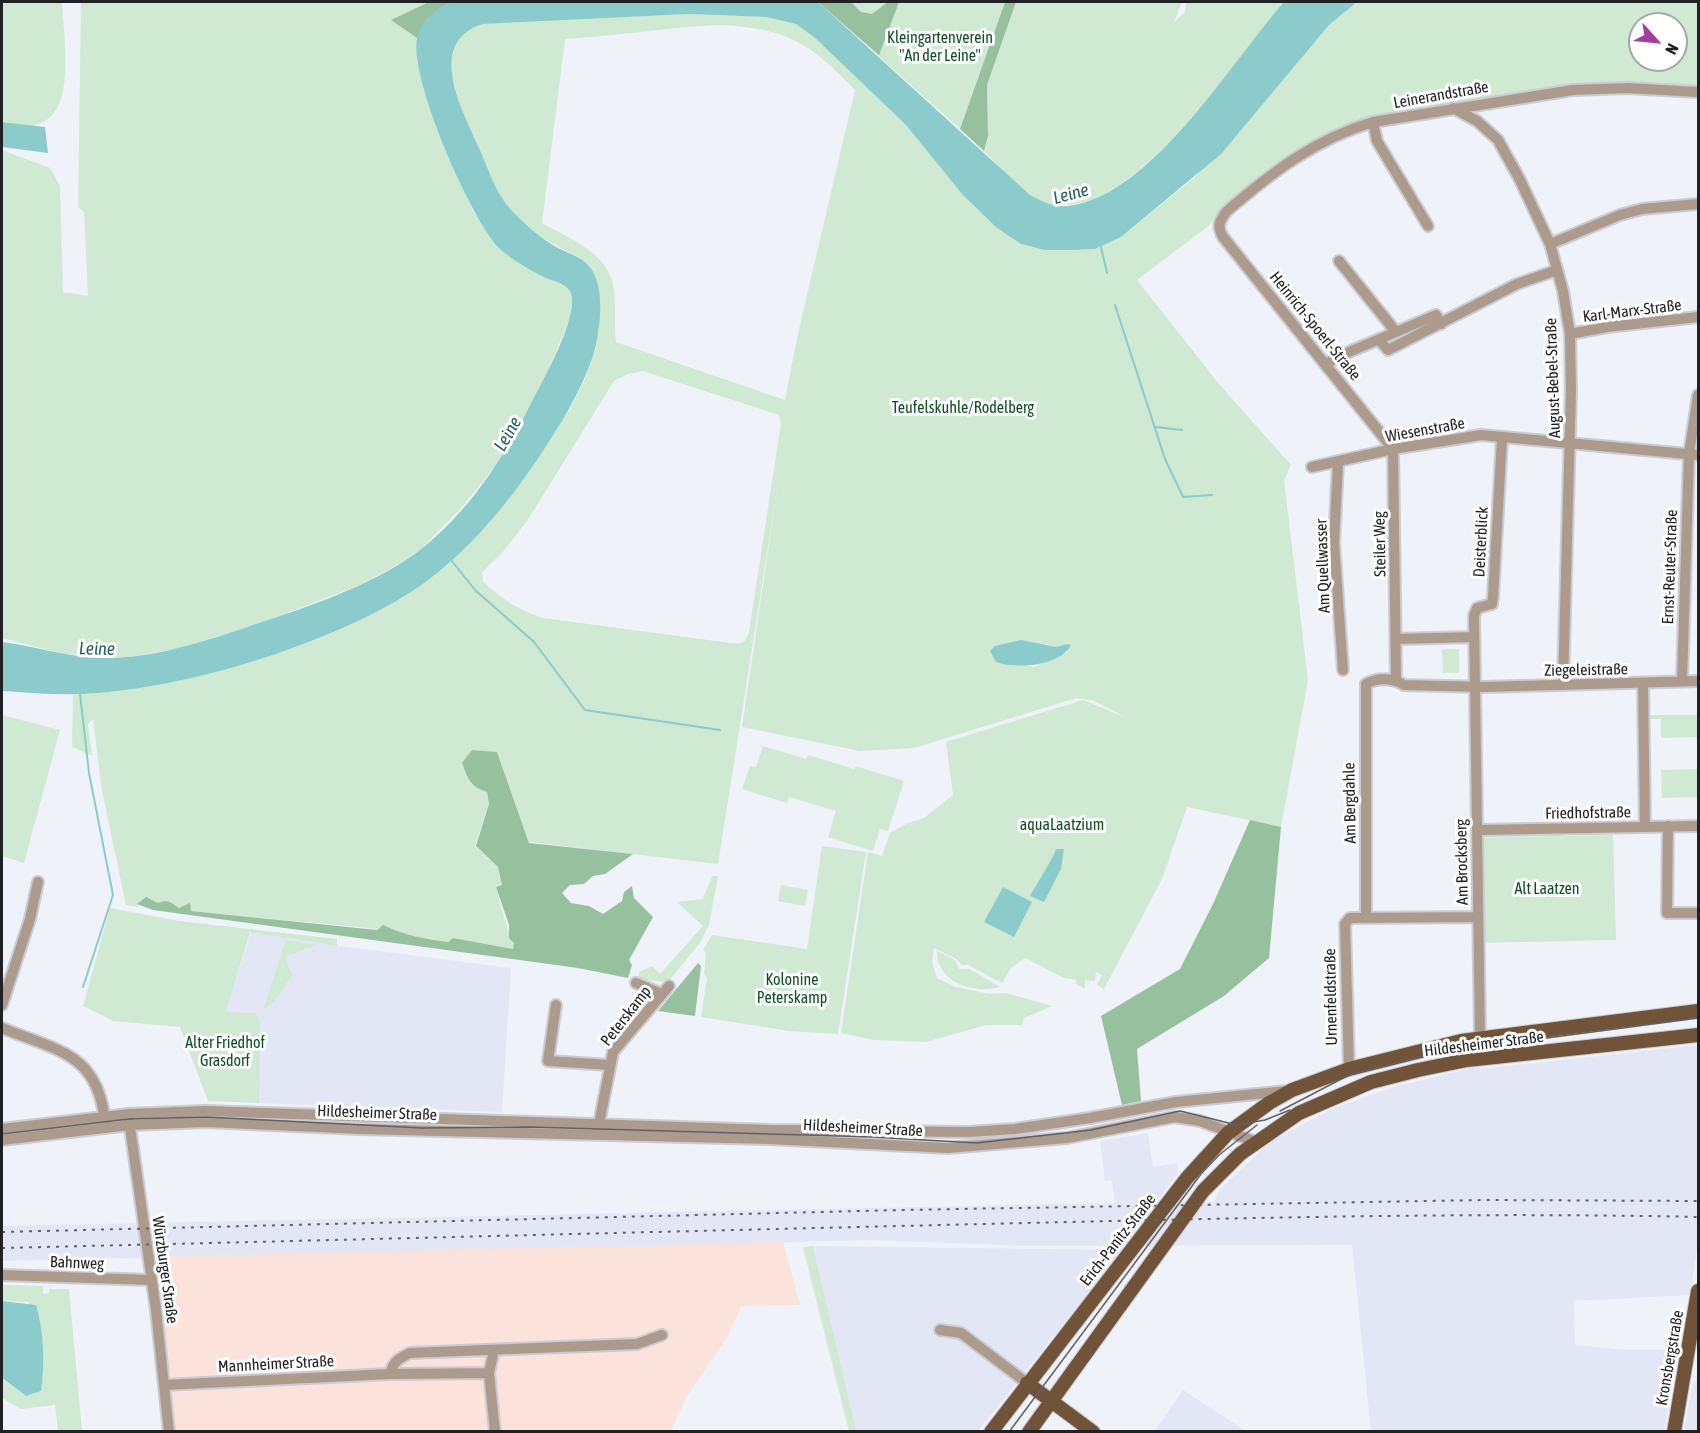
<!DOCTYPE html>
<html>
<head>
<meta charset="utf-8">
<style>
	body { margin:0 }
	#map { position:relative; width:1700px; height:1433px; overflow:hidden; background:#f0f2fa; font-family:"Asap Condensed",sans-serif }
	canvas { display:block }
	.frame { position:absolute; inset:0; border:3px solid #202124; pointer-events:none }
	.north { position:absolute; left:1628px; top:12px; width:60px; height:60px; box-sizing:border-box; background:#fff; border:2px solid #a6a6a7; border-radius:50%; rotate:117deg; font-size:16px; font-weight:700; line-height:24px; text-align:center; color:#202124 }
	.north::after { content:''; display:block; margin:auto; width:21px; height:27px; background:#a53da1; clip-path:polygon(50% 0,100% 100%,50% 72%,0 100%) }
</style>
</head>
<body>
<div id="map">
<canvas width="1700" height="1433"></canvas>
<div class="frame"></div>
<div class="north">N</div>
</div>
<script>
const c = document.querySelector('canvas').getContext('2d');
c.lineJoin = 'round';
function fillPath(path, color) {
  c.fillStyle = color;
  c.fill(path, 'evenodd');
}
function trace(path, color, width, dash) {
  c.strokeStyle = color;
  c.lineWidth = width;
  c.lineCap = dash ? 'butt' : 'round';
  c.setLineDash(dash || []);
  c.stroke(path);
}
function label(font, color, halo, rows, align = 'center') {
  c.font = font + ' "Asap Condensed",sans-serif';
  c.lineWidth = 6;
  c.setLineDash([]);
  c.textBaseline = 'middle';
  c.strokeStyle = halo;
  c.fillStyle = color;
  for (const [text, x, y, turn = 0] of rows) {
    c.save();
    c.translate(x, y);
    c.rotate((+turn || 0) * Math.PI / 180);
    c.textAlign = isNaN(turn) ? turn : align;
    if (halo) c.strokeText(text, 0, 0);
    c.fillText(text, 0, 0);
    c.restore();
  }
}
fillPath(new Path2D(`
	M 251,932 L 339,946 L 511,968 L 502,1112 L 259,1103 L 259,1021 L 226,1012 Z
	M 1698,1045 L 1698,1244 L 1690,1295 L 1574,1301 L 1575,1345 L 1628,1350 L 1680,1350 L 1664,1431 L 1371,1431 L 1352,1245 L 1025,1246 L 872,1240 L 2,1261 L 2,1226 L 1115,1203 L 1112,1180 L 1105,1181 L 1100,1141 L 1148,1133 L 1153,1167 L 1177,1163 L 1178,1173 L 1157,1202 L 1214,1202 L 1219,1190 L 1273,1140 L 1334,1108 L 1394,1087 L 1479,1066 L 1480,1069 Z
	M 813,1246 L 1122,1250 L 978,1431 L 856,1432 Z
	M 1693,1381 L 1698,1383 L 1698,1431 L 1684,1431 Z
	M 1183,1390 L 1246,1431 L 1155,1431 Z`), '#e3e6f5');
fillPath(new Path2D(`
	M 783,1242 L 800,1305 L 741,1306 L 727,1338 L 686,1398 L 671,1431 L 169,1432 L 151,1280 L 155,1257 Z`), '#fbe2db');
fillPath(new Path2D(`
	M 2,2 L 62,2 C 63,34 79,118 34,125 C 24,127 11,123 2,121 Z
	M 81,2 L 450,2 L 432,13 L 420,72 L 472,210 L 499,248 L 548,279 L 565,285 L 570,291 L 572,301 L 570,318 L 551,363 L 517,430 L 496,465 L 463,506 L 422,548 L 406,560 L 362,584 L 274,618 L 182,648 L 129,657 L 100,658 L 60,653 L 2,638 L 2,150 L 50,168 L 60,186 L 63,292 L 88,296 L 84,212 L 78,207 Z
	M 818,2 L 1005,2 L 960,129 Z
	M 1016,2 L 1182,2 L 1174,22 L 1185,12 L 1186,2 L 1284,2 C 1236,57 1130,227 1047,203 C 1022,196 1002,169 984,151 L 988,136 L 987,85 Z
	M 1357,2 L 1698,2 L 1698,89 L 1573,85 L 1371,117 C 1321,134 1279,162 1239,195 C 1228,204 1216,212 1210,225 L 1137,280 L 1219,384 L 1291,465 L 1284,480 L 1308,680 L 1281,827 L 1187,807 L 1162,879 L 1104,989 L 1097,985 L 1102,975 L 1096,972 L 1095,981 L 1085,980 L 1085,989 L 1076,984 L 1076,980 L 1064,978 L 1025,958 L 1011,968 L 1002,983 L 968,965 L 962,965 L 956,959 L 934,948 L 932,962 L 937,978 L 955,987 L 990,994 L 1006,993 L 1052,1006 L 1024,1018 L 1022,1025 L 986,1025 L 926,1042 L 874,1040 L 841,1033 L 868,852 L 882,856 L 890,833 L 908,823 L 924,818 L 953,795 L 946,742 L 1083,700 L 1127,718 L 1092,700 L 1076,698 L 914,748 L 860,751 L 742,727 L 779,477 L 718,864 L 529,842 L 497,752 L 472,750 L 462,764 C 468,779 470,788 487,792 L 489,804 L 475,846 L 498,867 L 502,885 L 496,887 C 499,898 509,938 514,943 L 513,949 L 453,938 L 448,942 C 425,939 404,935 383,925 L 377,929 L 191,911 L 179,908 L 171,902 L 158,903 L 150,900 L 137,904 L 139,907 L 126,905 L 102,791 L 93,719 L 88,724 L 92,756 L 72,747 L 73,695 C 181,689 331,648 421,585 C 472,549 511,500 545,448 C 570,411 601,361 599,314 C 598,297 586,275 581,258 C 556,246 530,233 512,212 C 491,186 452,97 451,64 C 451,54 457,43 461,34 L 483,24 L 689,14 L 766,17 L 796,24 L 815,38 L 906,125 L 927,150 L 1045,250 L 1095,249 L 1121,237 L 1194,178 L 1329,25 ZM 1640,24 L 1676,24 L 1676,60 L 1640,60 ZM 721,25 C 788,29 809,42 855,90 L 797,338 L 785,400 L 616,342 C 614,325 616,307 614,290 C 610,253 570,239 542,223 L 565,39 C 617,36 669,27 721,25 ZM 643,371 L 779,415 L 781,423 L 749,632 L 745,641 L 738,644 L 543,618 C 520,611 500,598 483,581 L 482,572 L 502,553 L 527,521 L 614,381 L 628,374 ZM 1046,644 L 1056,647 L 1067,644 L 1067,652 L 1034,667 L 1019,663 Z
	M 1442,649 L 1459,649 L 1459,673 L 1443,673 Z
	M 2,715 L 60,730 L 24,863 L 2,856 Z
	M 1649,715 L 1698,715 L 1698,737 L 1661,738 L 1661,719 L 1649,719 Z
	M 763,746 L 806,759 L 808,755 L 854,769 L 856,766 L 904,781 L 888,831 L 880,829 L 873,851 L 828,837 L 836,811 L 789,797 L 787,803 L 742,789 L 750,766 L 756,767 Z
	M 1698,769 L 1698,797 L 1662,798 L 1661,770 Z
	M 1561,828 L 1562,836 L 1613,835 L 1616,940 L 1478,943 L 1477,838 L 1550,836 L 1550,829 Z
	M 822,846 L 866,852 L 838,1034 L 789,1031 L 701,1017 L 707,978 L 704,974 L 706,953 L 703,950 L 712,935 L 807,949 Z
	M 712,876 L 718,876 L 709,925 L 700,943 L 672,977 L 665,982 L 638,979 L 639,972 L 652,966 L 660,974 L 703,926 L 677,902 L 703,899 Z
	M 781,885 L 808,890 L 805,906 L 778,901 Z
	M 110,908 L 179,921 L 337,939 L 337,946 L 250,932 L 226,1012 L 255,1013 L 260,1021 L 259,1103 L 208,1101 L 180,1027 L 113,1021 L 83,1006 Z
	M 286,940 L 317,945 L 286,956 L 288,968 L 293,974 L 273,1003 L 263,1010 Z
	M 937,951 L 955,960 L 959,969 L 969,969 L 1000,987 C 973,994 937,983 937,951 Z
	M 813,1246 L 856,1431 L 849,1431 L 803,1247 Z
	M 2,1285 L 43,1286 L 43,1294 L 49,1293 L 49,1289 L 69,1289 L 82,1431 L 58,1431 L 55,1405 L 21,1409 L 2,1398 L 2,1379 L 26,1396 L 41,1391 L 43,1361 L 28,1302 L 2,1301 Z`), '#cfe9d3');
fillPath(new Path2D(`
	M 429,2 L 450,2 L 426,20 L 417,38 L 391,20 Z
	M 818,2 L 851,2 L 861,12 L 872,14 L 888,2 L 899,2 L 879,55 Z
	M 1005,2 L 1016,2 L 987,85 L 988,136 L 984,151 L 960,129 Z
	M 472,750 L 497,752 L 529,843 L 633,854 L 605,874 L 593,876 L 584,884 L 570,885 L 562,893 L 571,903 L 589,906 L 603,914 L 622,901 L 624,892 L 632,886 L 634,898 L 653,917 L 629,960 L 632,965 L 628,978 L 578,968 L 153,910 L 137,904 L 146,897 L 158,903 C 167,899 171,902 179,908 L 190,903 L 191,911 L 377,930 L 383,925 C 404,935 425,939 448,942 L 453,938 L 513,949 L 514,943 L 509,938 L 509,925 L 496,887 L 502,885 L 498,867 L 476,846 L 489,804 L 487,792 C 470,787 468,779 462,763 Z
	M 1250,820 L 1281,827 L 1269,958 L 1224,996 L 1137,1049 L 1141,1101 L 1122,1105 L 1101,1016 L 1180,969 L 1213,904 Z
	M 698,963 L 701,966 L 695,1016 L 658,1011 Z`), '#97c09e');
fillPath(new Path2D(`
	M 450,2 L 818,2 L 1030,195 C 1041,201 1056,208 1069,206 C 1152,195 1231,62 1284,2 L 1357,2 L 1329,25 L 1221,154 L 1121,237 L 1095,249 L 1070,250 L 1045,250 L 1021,244 L 996,227 L 963,195 L 906,125 L 815,38 L 796,24 L 766,17 L 689,14 L 483,24 C 425,42 462,109 478,146 C 489,170 496,196 516,215 C 528,227 541,238 556,247 C 569,254 585,257 593,272 C 605,293 600,333 593,356 C 581,391 560,426 539,457 C 507,505 468,552 420,586 C 338,642 197,685 98,693 C 66,696 34,693 2,691 L 2,642 C 34,646 67,657 101,658 C 152,659 199,643 247,627 C 301,609 358,591 406,560 C 459,525 500,465 528,409 C 541,383 572,330 572,302 C 572,296 571,290 566,287 C 561,282 552,281 546,278 C 530,270 512,260 499,248 C 470,218 409,78 417,38 C 421,20 435,11 450,2 Z
	M 2,122 L 45,127 L 48,153 L 2,147 Z
	M 1021,640 L 1056,647 L 1067,644 L 1071,645 C 1059,667 1016,669 996,662 L 990,651 L 995,646 Z
	M 1056,849 L 1064,849 L 1061,869 L 1044,902 L 1030,896 C 1036,885 1054,857 1056,849 Z
	M 1003,887 L 1032,902 L 1014,937 L 984,922 Z
	M 2,1301 L 36,1305 C 44,1332 45,1364 41,1391 L 26,1396 L 2,1378 Z`), '#8bcbcc');
trace(new Path2D(`
	M 1101,247 L 1107,273
	M 1115,305 L 1165,459 L 1183,497 L 1212,495
	M 1156,427 L 1182,430
	M 451,560 L 475,590 L 534,642 L 585,710 L 720,730
	M 80,694 L 89,773 L 113,895 L 83,987`), '#8bcbcc', 2);
const minor = new Path2D(`
	M 1453,108 L 1477,121 L 1498,140 L 1519,178 L 1550,244 L 1563,291 L 1570,334 L 1571,391 L 1563,685
	M 1373,122 L 1377,141 L 1428,226
	M 1550,244 L 1620,215 L 1642,209 L 1698,204
	M 1339,261 L 1396,332
	M 1570,334 L 1607,327 L 1698,317
	M 1379,340 L 1388,350 L 1517,284 L 1557,270
	M 1327,364 L 1335,358 L 1436,315 L 1441,324
	M 1338,462 L 1334,543 L 1343,670
	M 1312,467 L 1393,449 L 1481,435 L 1698,455
	M 1396,639 L 1474,637
	M 1396,679 L 1393,449 L 1223,237 C 1217,226 1219,222 1226,212 C 1271,173 1315,139 1373,122 L 1573,90 L 1627,88 L 1698,92
	M 1682,681 L 1689,454 L 1698,395
	M 1643,684 L 1645,826
	M 1668,826 L 1667,913 L 1698,913
	M 1477,830 L 1698,826
	M 1366,918 L 1366,684 C 1377,677 1394,678 1404,685 L 1484,687 L 1698,681
	M 636,983 L 662,994
	M 2,1005 L 30,919 L 38,882
	M 556,1005 L 548,1061 L 610,1065
	M 2,1028 C 58,1051 98,1053 105,1122
	M 1480,1038 L 1474,616 L 1477,608 L 1492,604 L 1493,597 L 1502,438
	M 1349,1069 L 1345,924 L 1350,918 L 1478,917
	M 129,1120 L 156,1310 L 169,1432
	M 2,1129 L 129,1114 L 205,1111 L 769,1130 L 969,1132 L 1015,1129 L 1090,1118 L 1176,1102 L 1287,1091
	M 598,1129 L 613,1052 L 669,986
	M 2,1140 L 130,1125 L 206,1122 L 360,1129 L 769,1139 L 948,1148 L 1067,1138 L 1175,1117 L 1200,1121 L 1256,1142
	M 2,1275 L 151,1280
	M 940,1330 L 961,1333 L 1027,1383
	M 494,1350 L 489,1373 L 495,1432
	M 390,1374 C 393,1362 399,1358 410,1353 L 637,1344 L 662,1335
	M 164,1385 L 390,1374 L 489,1373`);
const major = new Path2D(`
	M 1027,1383 L 1093,1432
	M 991,1432 L 1187,1178 L 1228,1133 L 1269,1103 L 1292,1090 L 1349,1069 L 1461,1041 L 1698,1011
	M 1029,1432 L 1203,1191 L 1240,1154 L 1299,1113 L 1371,1082 L 1418,1070 L 1467,1060 L 1698,1035
	M 1674,1432 L 1698,1291`);
trace(minor, '#cbccd3', 14);
trace(major, '#cbccd3', 16);
trace(minor, '#ac9b8c', 10);
trace(major, '#705338', 14);
trace(new Path2D(`
	M 1280,1111 L 1349,1075 L 1434,1053 L 1698,1018
	M 2,1134 L 129,1119 L 206,1117 L 422,1128 L 530,1127 L 873,1137 L 977,1143 L 1091,1130 L 1180,1111 L 1237,1125 L 1265,1120 L 1290,1110
	M 1009,1432 L 1201,1174 L 1219,1155 L 1257,1125`), '#606166', 1.5);
trace(new Path2D(`
	M 2,1232 L 902,1210 L 1485,1200 L 1698,1201
	M 2,1248 C 343,1240 684,1231 1025,1223 C 1249,1218 1474,1212 1698,1217`), '#606166', 2, [3, 6]);
label('16px', '#0e4e22', '#fff', [
	["Kleingartenverein",940,38],
	["\"An der Leine\"",940,56],
	["Teufelskuhle/Rodelberg",963,408],
	["aquaLaatzium",1062,825],
	["Alt Laatzen",1547,889],
	["Kolonine",792,980],
	["Peterskamp",792,998],
	["Alter Friedhof",225,1043],
	["Grasdorf",225,1061]
]);
label('16px', '#202124', '#fff', [
	["Leinerandstraße",1441,95,-10],
	["Karl-Marx-Straße",1632,311,-7],
	["Heinrich-Spoerl-Straße",1315,326,51],
	["August-Bebel-Straße",1553,378,-92],
	["Wiesenstraße",1425,430,-10],
	["Deisterblick",1481,542,-87],
	["Steiler Weg",1380,544,-91],
	["Am Quellwasser",1323,566,-92],
	["Ernst-Reuter-Straße",1670,567,-88],
	["Ziegeleistraße",1586,670,-1],
	["Am Bergdahle",1350,803,-91],
	["Friedhofstraße",1588,813,-1],
	["Am Brocksberg",1462,862,-91],
	["Urnenfeldstraße",1331,997,-91],
	["Peterskamp",626,1016,-52],
	["Hildesheimer Straße",1484,1044,-7],
	["Hildesheimer Straße",377,1113,2],
	["Hildesheimer Straße",863,1128,3],
	["Erich-Panitz-Straße",1118,1240,-52],
	["Bahnweg",77,1263,2],
	["Würzburger Straße",165,1270,82],
	["Kronsbergstraße",1670,1358,-80],
	["Mannheimer Straße",276,1364,-3]
]);
label('italic 18px', '#255c5d', '#fff', [
	["Leine",1071,194,-15],
	["Leine",508,434,-60],
	["Leine",97,649,1]
]);
</script>
</body>
</html>
